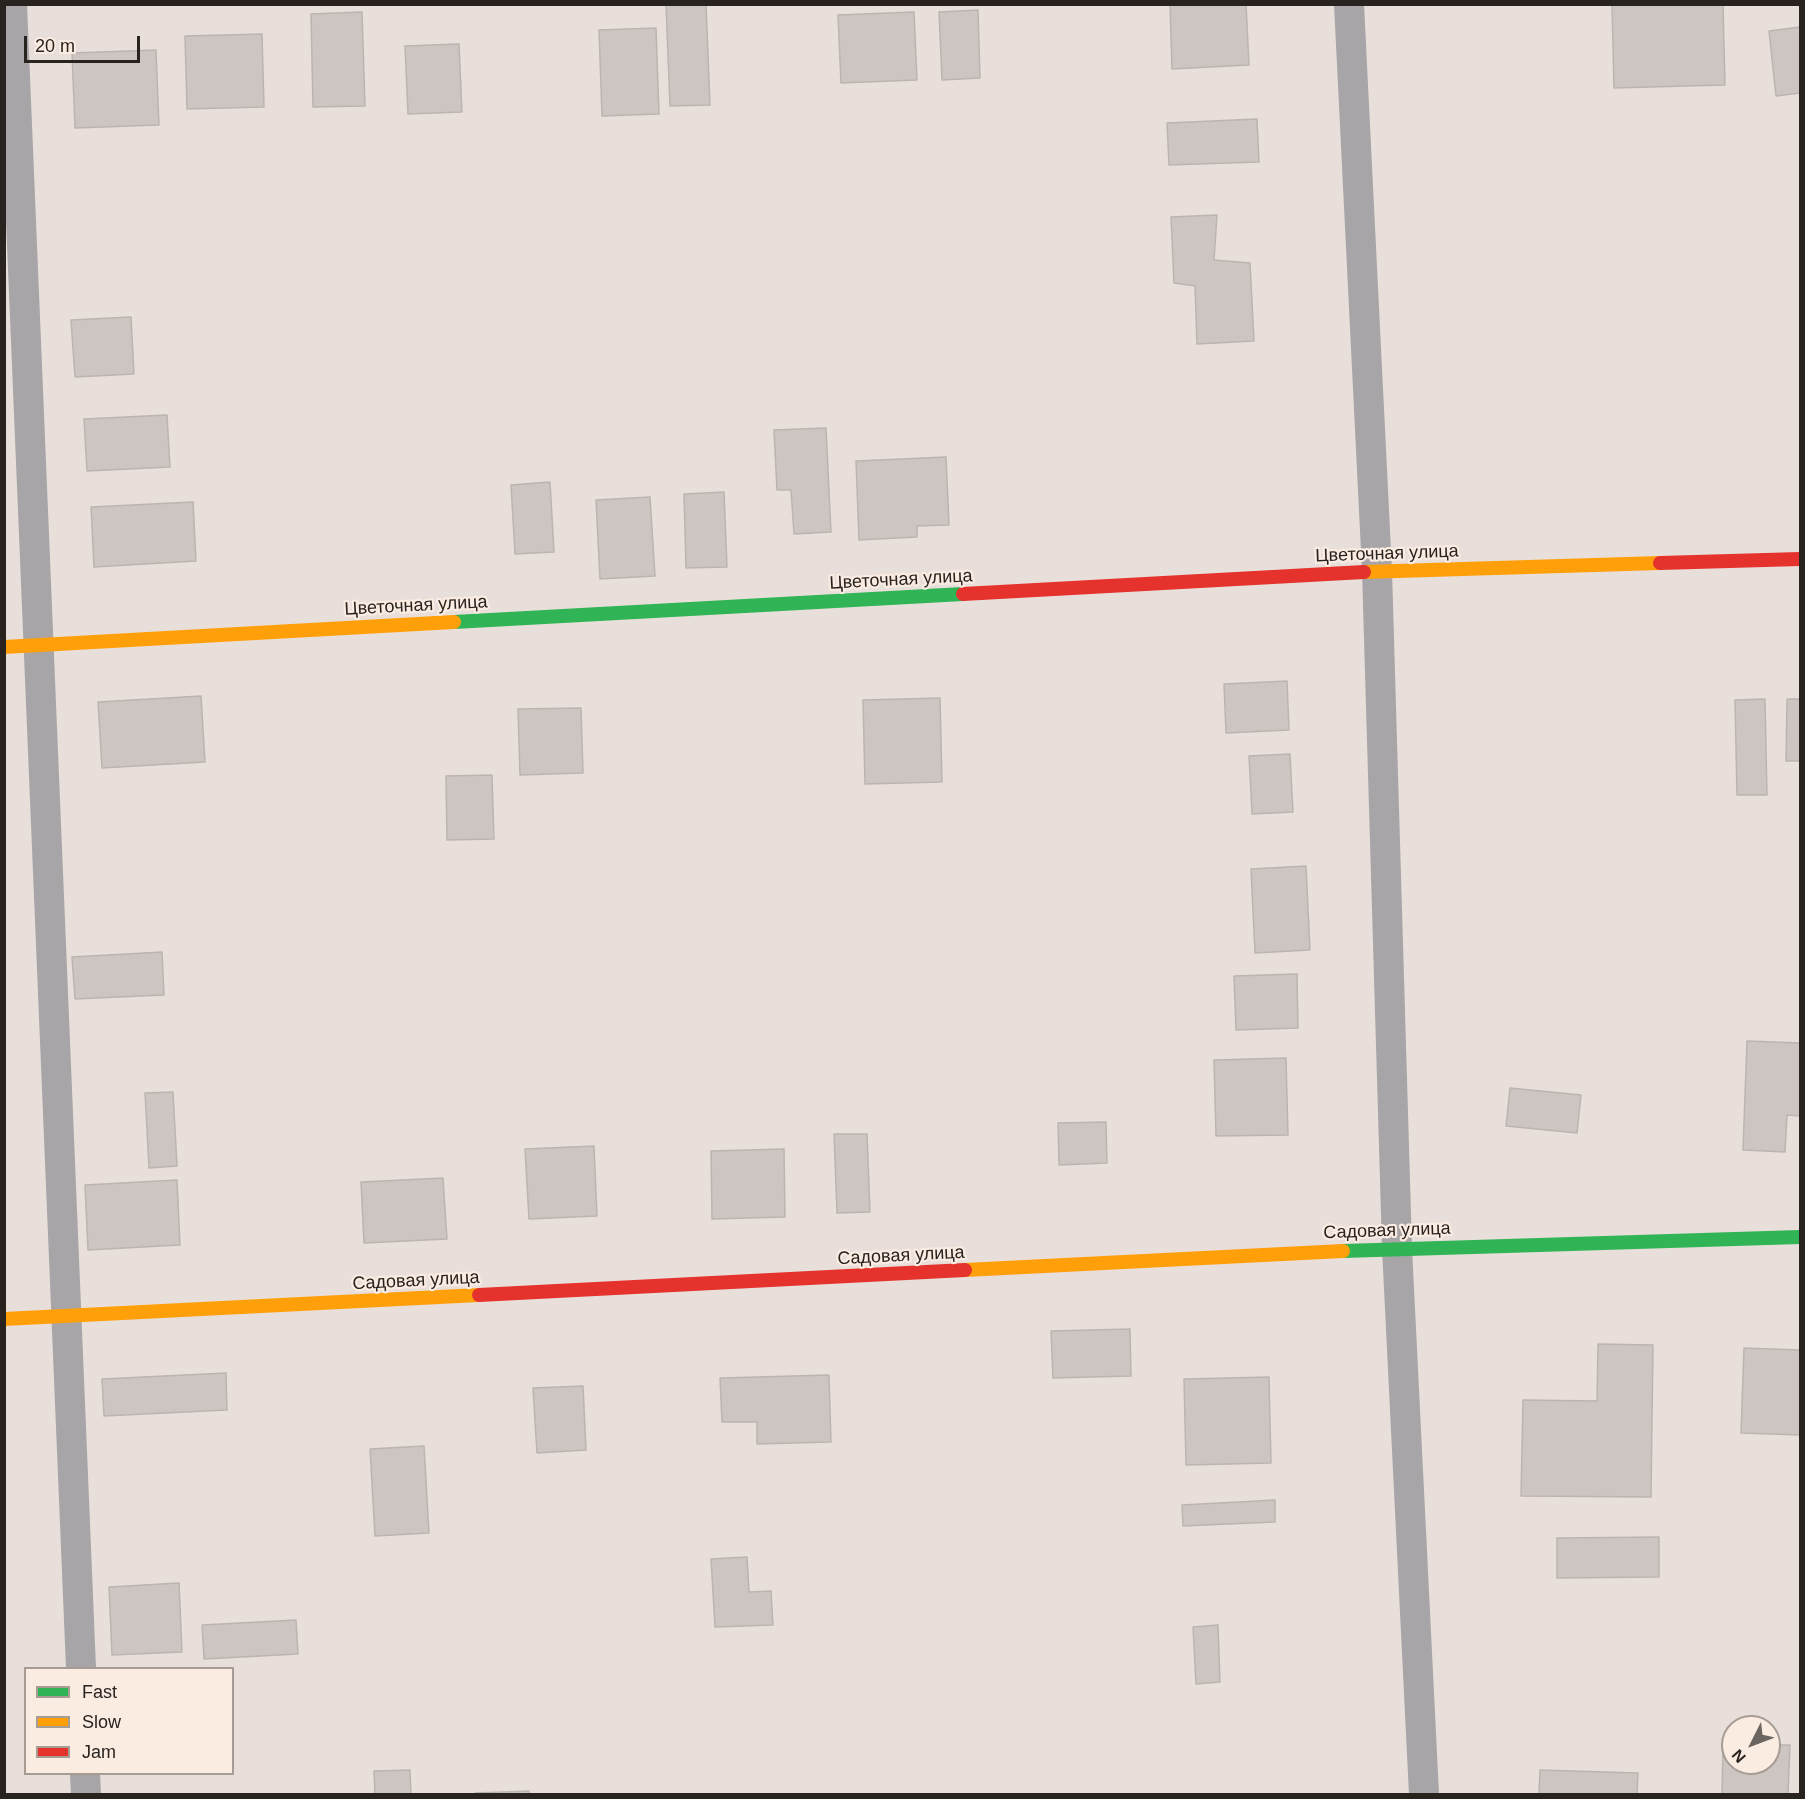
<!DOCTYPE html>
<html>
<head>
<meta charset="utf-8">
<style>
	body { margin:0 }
	#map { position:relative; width:1805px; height:1799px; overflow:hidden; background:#e8dfdb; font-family:Helvetica,sans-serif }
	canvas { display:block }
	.frame { position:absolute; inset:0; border:6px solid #28231f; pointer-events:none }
	.legend { position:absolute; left:24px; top:1667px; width:210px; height:108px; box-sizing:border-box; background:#fbece2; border:2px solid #a79c94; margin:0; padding:8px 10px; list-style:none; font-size:18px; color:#28231f }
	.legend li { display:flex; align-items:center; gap:12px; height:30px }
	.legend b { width:30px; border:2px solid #a79c94 }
	.north { position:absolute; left:1721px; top:1715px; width:60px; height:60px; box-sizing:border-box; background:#fbece2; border:2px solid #a79c94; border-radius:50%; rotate:228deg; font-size:16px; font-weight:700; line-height:24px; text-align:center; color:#28231f }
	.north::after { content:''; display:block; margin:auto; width:21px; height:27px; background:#6b6561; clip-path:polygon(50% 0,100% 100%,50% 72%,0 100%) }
	.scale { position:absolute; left:24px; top:36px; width:116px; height:27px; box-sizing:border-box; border:3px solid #28231f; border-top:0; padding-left:8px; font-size:18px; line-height:21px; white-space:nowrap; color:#28231f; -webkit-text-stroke:4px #fbece2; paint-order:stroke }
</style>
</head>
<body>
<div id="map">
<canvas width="1805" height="1799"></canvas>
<div class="frame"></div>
<ul class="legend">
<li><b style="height:8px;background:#30b455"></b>Fast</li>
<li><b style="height:8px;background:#ff9f0a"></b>Slow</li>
<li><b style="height:8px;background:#e5322d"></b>Jam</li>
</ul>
<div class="north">N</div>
<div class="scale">20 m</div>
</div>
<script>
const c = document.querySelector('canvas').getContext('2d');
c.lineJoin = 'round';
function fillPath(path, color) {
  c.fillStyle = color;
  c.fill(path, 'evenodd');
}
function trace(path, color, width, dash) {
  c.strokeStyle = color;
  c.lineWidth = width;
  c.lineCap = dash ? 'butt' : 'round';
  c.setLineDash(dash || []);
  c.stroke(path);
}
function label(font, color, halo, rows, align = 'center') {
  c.font = font + ' Helvetica,sans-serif';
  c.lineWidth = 4.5;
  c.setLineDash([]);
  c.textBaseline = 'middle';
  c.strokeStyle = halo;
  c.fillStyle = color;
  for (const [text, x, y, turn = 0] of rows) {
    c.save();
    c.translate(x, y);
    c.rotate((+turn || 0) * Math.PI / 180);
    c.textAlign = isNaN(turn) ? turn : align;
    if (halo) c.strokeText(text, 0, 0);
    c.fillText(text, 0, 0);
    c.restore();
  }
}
const building = new Path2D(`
	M 666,4 L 706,4 L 710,105 L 670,106 Z
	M 1170,4 L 1246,4 L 1249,65 L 1172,69 Z
	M 1612,4 L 1723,4 L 1725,85 L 1614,88 Z
	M 978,10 L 980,78 L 942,80 L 939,12 Z
	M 362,12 L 365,106 L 313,107 L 311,14 Z
	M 914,12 L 917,80 L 841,83 L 838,15 Z
	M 1800,27 L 1800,93 L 1776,96 L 1769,31 Z
	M 656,28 L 659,114 L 602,116 L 599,30 Z
	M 262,34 L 264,107 L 187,109 L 185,36 Z
	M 459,44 L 462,112 L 408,114 L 405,46 Z
	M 156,50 L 159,125 L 75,128 L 72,53 Z
	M 1257,119 L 1259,162 L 1169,165 L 1167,123 Z
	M 1217,215 L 1214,260 L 1250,263 L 1254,341 L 1197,344 L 1195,286 L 1174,283 L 1171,217 Z
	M 131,317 L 134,374 L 75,377 L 71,320 Z
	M 167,415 L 170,467 L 87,471 L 84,419 Z
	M 826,428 L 831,532 L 794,534 L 791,490 L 777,490 L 774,430 Z
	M 946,457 L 949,525 L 917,526 L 917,537 L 859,540 L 856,461 Z
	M 550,482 L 554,552 L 515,554 L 511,485 Z
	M 724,492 L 727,567 L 686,568 L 684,494 Z
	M 650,497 L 655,576 L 600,579 L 596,500 Z
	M 193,502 L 196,561 L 94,567 L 91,507 Z
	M 1287,681 L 1289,730 L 1226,733 L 1224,684 Z
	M 201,696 L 205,762 L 102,768 L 98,702 Z
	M 940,698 L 942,782 L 865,784 L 863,700 Z
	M 1765,699 L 1767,795 L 1737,795 L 1735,700 Z
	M 1787,699 L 1800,699 L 1800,761 L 1786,761 Z
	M 581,708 L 583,773 L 520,775 L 518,709 Z
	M 1290,754 L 1293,812 L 1252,814 L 1249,756 Z
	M 492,775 L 494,839 L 447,840 L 446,776 Z
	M 1306,866 L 1310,950 L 1255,953 L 1251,869 Z
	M 162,952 L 164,995 L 75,999 L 72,957 Z
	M 1297,974 L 1298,1028 L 1236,1030 L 1234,976 Z
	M 1747,1041 L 1800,1043 L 1800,1116 L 1787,1115 L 1785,1152 L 1743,1150 Z
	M 1286,1058 L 1288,1135 L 1216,1136 L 1214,1060 Z
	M 1510,1088 L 1581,1095 L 1577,1133 L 1506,1126 Z
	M 173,1092 L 177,1166 L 149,1168 L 145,1093 Z
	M 1106,1122 L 1107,1163 L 1059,1165 L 1058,1123 Z
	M 834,1134 L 867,1134 L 870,1212 L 837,1213 Z
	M 594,1146 L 597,1216 L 529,1219 L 525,1149 Z
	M 784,1149 L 785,1217 L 712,1219 L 711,1151 Z
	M 443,1178 L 447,1239 L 364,1243 L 361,1182 Z
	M 177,1180 L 180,1245 L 88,1250 L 85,1185 Z
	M 1130,1329 L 1131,1376 L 1053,1378 L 1051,1331 Z
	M 1598,1344 L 1653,1345 L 1651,1497 L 1521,1496 L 1523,1400 L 1597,1401 Z
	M 1744,1348 L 1800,1350 L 1800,1435 L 1741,1433 Z
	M 226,1373 L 227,1410 L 104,1416 L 102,1379 Z
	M 829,1375 L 831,1442 L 757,1444 L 757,1422 L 722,1422 L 720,1378 Z
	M 1269,1377 L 1271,1463 L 1186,1465 L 1184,1379 Z
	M 583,1386 L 586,1450 L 537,1453 L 533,1388 Z
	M 424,1446 L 429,1533 L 375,1536 L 370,1449 Z
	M 1275,1500 L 1275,1522 L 1183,1526 L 1182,1505 Z
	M 1659,1537 L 1659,1577 L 1557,1578 L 1557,1538 Z
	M 747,1557 L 749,1592 L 771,1591 L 773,1625 L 715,1627 L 711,1559 Z
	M 179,1583 L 182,1652 L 112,1655 L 109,1587 Z
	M 296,1620 L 298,1654 L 204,1659 L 202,1625 Z
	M 1218,1625 L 1220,1682 L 1196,1684 L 1193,1627 Z
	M 1723,1743 L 1733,1744 L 1733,1763 L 1769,1763 L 1769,1745 L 1790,1745 L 1788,1794 L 1722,1794 Z
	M 410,1770 L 411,1794 L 375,1794 L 374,1771 Z
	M 1540,1770 L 1638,1773 L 1637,1794 L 1539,1794 Z
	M 529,1791 L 529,1794 L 476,1794 L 475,1793 Z`);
fillPath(building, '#ccc5c2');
trace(building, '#bbb5b1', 1.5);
trace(new Path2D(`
	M 12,4 L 81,1668
	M 1349,4 L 1377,571 L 1397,1248 L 1424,1794
	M 85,1774 L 86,1794`), '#a7a5a7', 30);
trace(new Path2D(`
	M 454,622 L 963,594
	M 1343,1251 L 1800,1237`), '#30b455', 14);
trace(new Path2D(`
	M 1364,572 L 1660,563
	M 4,647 L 454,622
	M 965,1270 L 1343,1251
	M 4,1319 L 479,1295`), '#ff9f0a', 14);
trace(new Path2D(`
	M 1660,563 L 1800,559
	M 963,594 L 1364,572
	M 479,1295 L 965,1270`), '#e5322d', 14);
label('18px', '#28231f', '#fbece2', [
	["Цветочная улица",1387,554,-2],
	["Цветочная улица",901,580,-3],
	["Цветочная улица",416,606,-3],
	["Садовая улица",1387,1231,-2],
	["Садовая улица",901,1256,-3],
	["Садовая улица",416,1281,-3]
]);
</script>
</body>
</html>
